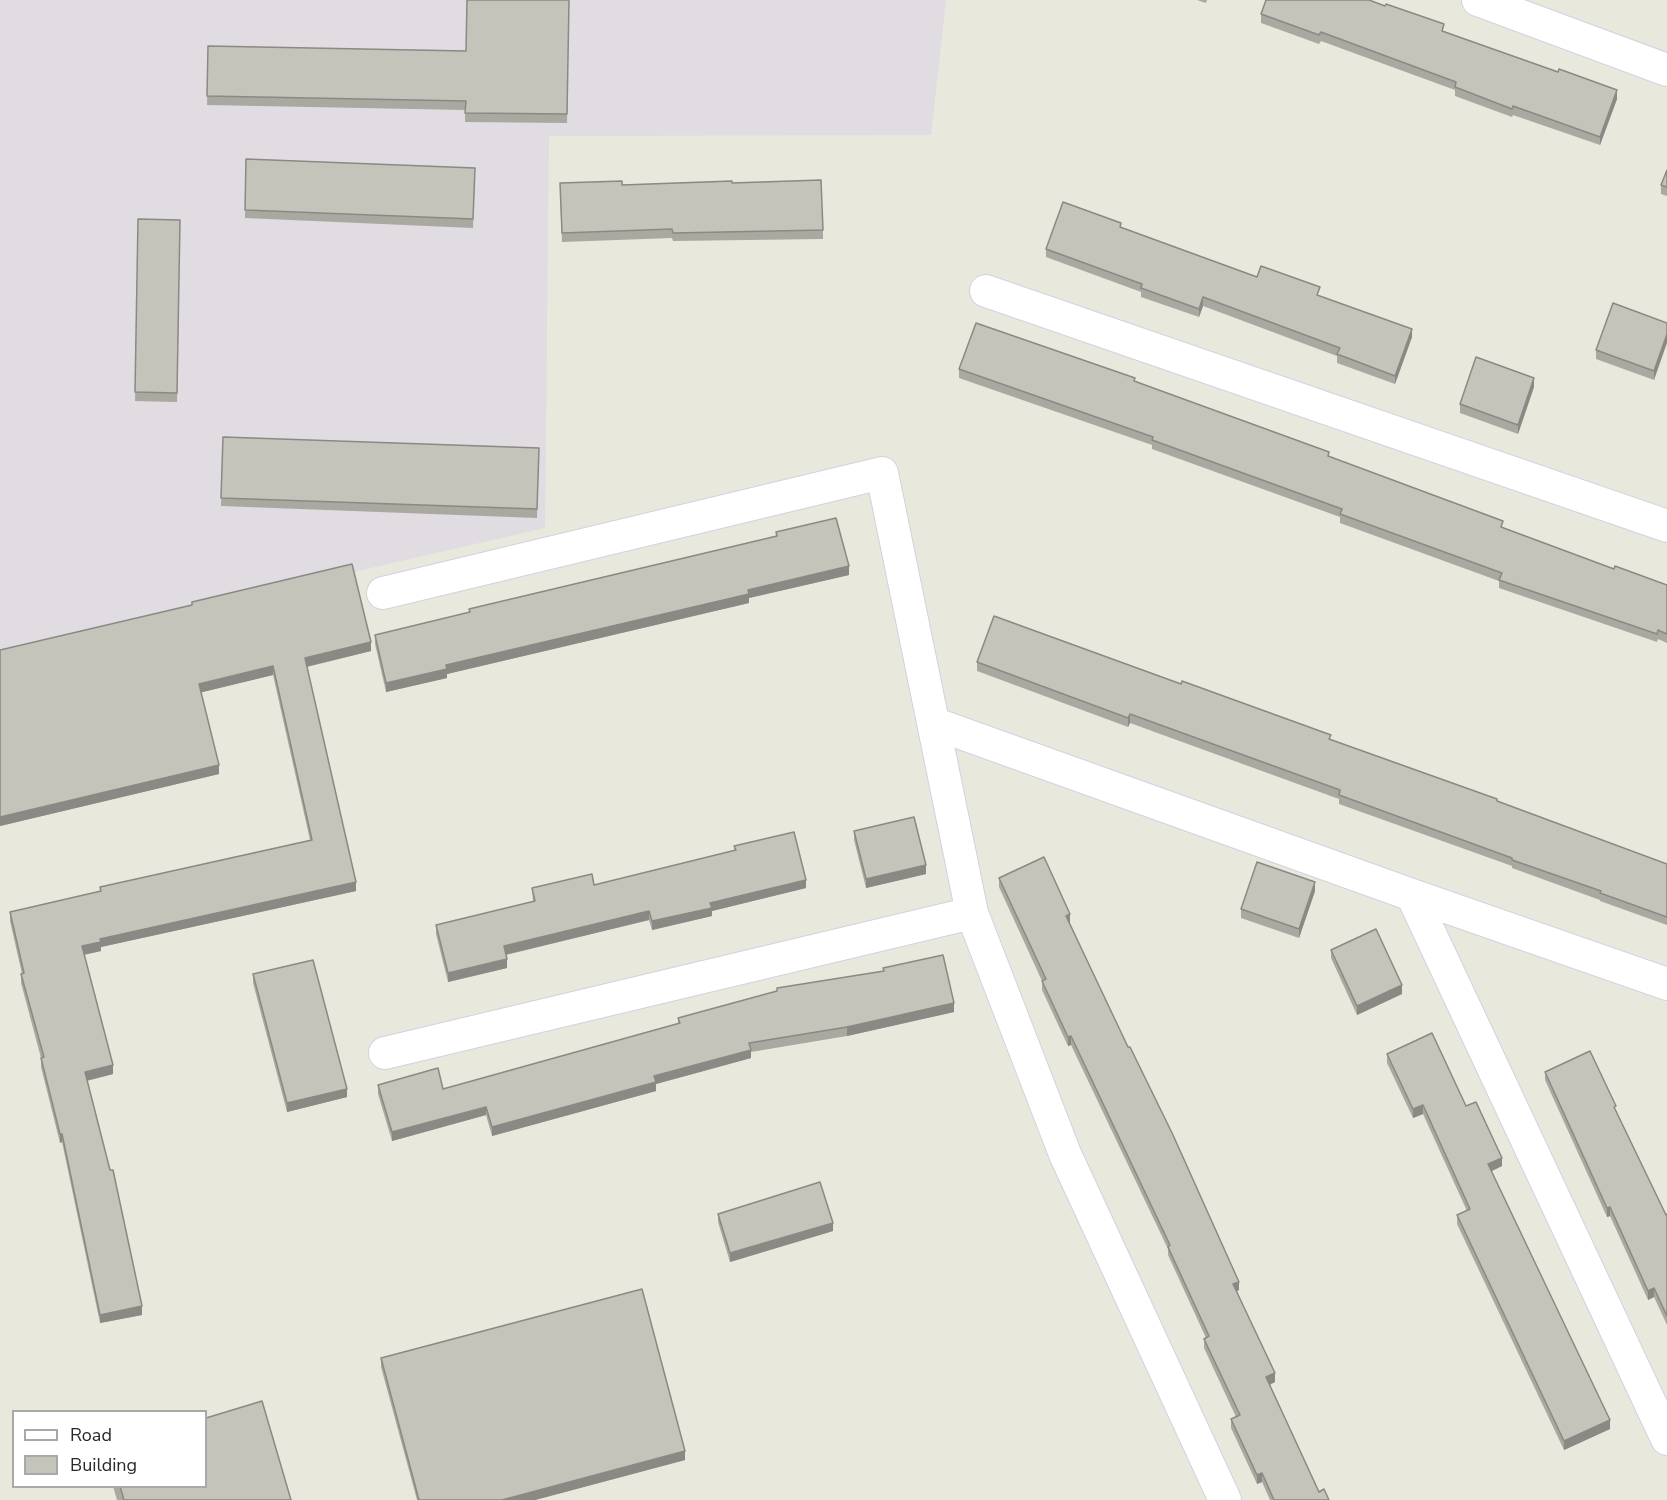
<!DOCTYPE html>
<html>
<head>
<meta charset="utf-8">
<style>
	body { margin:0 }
	#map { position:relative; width:1667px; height:1500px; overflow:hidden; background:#e9e8dc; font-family:"Nunito Sans",sans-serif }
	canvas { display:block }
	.legend { position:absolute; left:12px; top:1410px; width:195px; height:78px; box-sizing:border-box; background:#fff; border:2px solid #a9a9a9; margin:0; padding:8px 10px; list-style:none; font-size:18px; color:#292929 }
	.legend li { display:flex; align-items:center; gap:12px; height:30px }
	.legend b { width:30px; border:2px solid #a9a9a9 }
</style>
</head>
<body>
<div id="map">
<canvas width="1667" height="1500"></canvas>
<ul class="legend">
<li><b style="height:8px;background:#fff"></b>Road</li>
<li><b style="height:16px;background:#c5c4bb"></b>Building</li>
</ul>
</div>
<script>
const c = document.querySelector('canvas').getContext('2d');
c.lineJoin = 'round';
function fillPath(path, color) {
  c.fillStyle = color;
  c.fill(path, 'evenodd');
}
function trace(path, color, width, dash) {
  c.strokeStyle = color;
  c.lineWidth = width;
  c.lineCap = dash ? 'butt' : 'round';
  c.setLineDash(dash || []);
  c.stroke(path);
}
fillPath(new Path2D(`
	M 0,0 L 946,0 L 931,135 L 549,136 L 545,528 L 0,653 Z`), '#e0dce2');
const minor = new Path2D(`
	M 1478,0 L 1667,70
	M 986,291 L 1667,526
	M 383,593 L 882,473 L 972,913 L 1065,1154 L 1225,1500
	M 933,723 L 1412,895 L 1667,984
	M 1412,895 L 1667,1439
	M 385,1053 L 972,913`);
trace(minor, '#d3d1e0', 34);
trace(minor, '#fff', 32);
fillPath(new Path2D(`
	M 569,0 L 567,123 L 465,122 L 465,110 L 207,105 L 208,46 L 466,51 Z
	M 1197,0 L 1207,0 L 1206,3 Z
	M 1261,14 L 1444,31 L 1617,99 L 1600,145 L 1513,115 L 1512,117 L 1455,96 L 1455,90 L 1321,41 L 1319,44 L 1261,23 Z
	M 246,159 L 475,168 L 473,228 L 245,218 Z
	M 1667,170 L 1667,196 L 1661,194 L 1661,185 Z
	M 732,183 L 823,230 L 823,239 L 673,241 L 672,238 L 562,242 L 560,192 L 622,185 Z
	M 138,219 L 180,220 L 177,402 L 135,401 Z
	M 1121,227 L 1257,277 L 1320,296 L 1412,337 L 1395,384 L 1337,363 L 1337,356 L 1203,306 L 1199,317 L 1141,297 L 1141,292 L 1046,257 L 1046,249 Z
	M 1667,323 L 1654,380 L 1596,359 L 1596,350 Z
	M 959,369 L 1135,381 L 1329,457 L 1503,528 L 1614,569 L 1667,585 L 1667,643 L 1658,639 L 1657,642 L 1499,588 L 1499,581 L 1340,523 L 1340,517 L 1152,449 L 1152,445 L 959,378 Z
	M 1534,387 L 1518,434 L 1460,413 L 1460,404 Z
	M 223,437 L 539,448 L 537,518 L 221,506 Z
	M 776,532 L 849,575 L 749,598 L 749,603 L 447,674 L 447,678 L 386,692 L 375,644 L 375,635 L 469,613 L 469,609 L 776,536 Z
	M 192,602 L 371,651 L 307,667 L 356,891 L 101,947 L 101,951 L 84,955 L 113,1074 L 87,1081 L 142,1315 L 100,1323 L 62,1142 L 60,1143 L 41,1067 L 41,1058 L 21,983 L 21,974 L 22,974 L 10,921 L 10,912 L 100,892 L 100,887 L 310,840 L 273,675 L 201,692 L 219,774 L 0,826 L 192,605 Z
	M 977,662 L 1331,740 L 1667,864 L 1667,925 L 1600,901 L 1600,900 L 1512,868 L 1512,866 L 1339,804 L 1339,799 L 1130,723 L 1128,727 L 977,671 Z
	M 854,831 L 926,874 L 866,888 L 854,840 Z
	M 734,846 L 806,888 L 712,911 L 712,916 L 652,930 L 649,920 L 506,955 L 507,968 L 448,982 L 436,934 L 436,925 L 533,902 L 532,888 L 594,885 L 734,851 Z
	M 999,878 L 1070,923 L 1239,1290 L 1236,1292 L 1275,1382 L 1270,1385 L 1319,1492 L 1329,1500 L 1270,1500 L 1262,1482 L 1257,1484 L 1231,1428 L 1231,1419 L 1236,1417 L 1204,1348 L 1204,1339 L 1206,1338 L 1168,1255 L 1168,1249 L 1071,1045 L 1068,1046 L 1042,990 L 1042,981 L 999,887 Z
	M 1315,891 L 1299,938 L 1241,918 L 1241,909 Z
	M 1331,950 L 1402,994 L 1357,1015 L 1331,958 Z
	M 253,974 L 347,1097 L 287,1112 L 253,983 Z
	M 954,1012 L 847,1036 L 751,1052 L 751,1058 L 656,1084 L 656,1091 L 492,1136 L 486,1115 L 392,1141 L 378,1094 L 378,1085 L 443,1089 L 678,1024 L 678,1018 Z
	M 1387,1054 L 1466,1106 L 1502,1166 L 1491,1171 L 1610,1429 L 1564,1450 L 1457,1224 L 1457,1215 L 1467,1211 L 1423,1114 L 1413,1118 L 1387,1063 Z
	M 1545,1072 L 1616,1111 L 1666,1215 L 1667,1214 L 1667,1325 L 1654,1297 L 1648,1300 L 1610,1216 L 1607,1217 L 1545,1080 Z
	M 718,1214 L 833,1231 L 730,1262 L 718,1222 Z
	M 381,1358 L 685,1460 L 535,1500 L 417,1500 L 381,1367 Z
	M 113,1486 L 206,1486 L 291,1500 L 117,1500 Z`), '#a9a9a1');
fillPath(new Path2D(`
	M 1617,90 L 1617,99 L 1600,145 L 1600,137 Z
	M 1203,297 L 1203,306 L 1199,317 L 1199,309 Z
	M 1412,329 L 1412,337 L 1395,384 L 1395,376 Z
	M 1667,334 L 1667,343 L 1654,380 L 1654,371 Z
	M 1534,378 L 1534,387 L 1518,434 L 1518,425 Z
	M 849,566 L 849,575 L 749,598 L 749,603 L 447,674 L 447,678 L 386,692 L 386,683 L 446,665 L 748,590 Z
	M 371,642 L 371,651 L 305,667 L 305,658 Z
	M 273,666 L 273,675 L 199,693 L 199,684 Z
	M 1130,714 L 1130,723 L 1128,727 L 1128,718 Z
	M 219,765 L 219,774 L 0,826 L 0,817 Z
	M 926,865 L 926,874 L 866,888 L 866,879 Z
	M 806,880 L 806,888 L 712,911 L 712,916 L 652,930 L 652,921 L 710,903 Z
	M 356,882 L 356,891 L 101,947 L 101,951 L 82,955 L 82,946 L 100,939 Z
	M 1315,882 L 1315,891 L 1299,938 L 1299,929 Z
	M 649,911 L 649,920 L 504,955 L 504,946 Z
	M 1070,914 L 1070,923 L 1066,924 L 1066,916 Z
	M 507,959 L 507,968 L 448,982 L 448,973 Z
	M 1402,985 L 1402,994 L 1357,1015 L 1357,1006 Z
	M 954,1003 L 954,1012 L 847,1036 L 847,1027 Z
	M 1071,1036 L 1071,1045 L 1068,1046 L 1068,1037 Z
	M 751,1050 L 751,1058 L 656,1084 L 656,1091 L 492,1136 L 492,1127 L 654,1076 Z
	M 113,1065 L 113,1074 L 85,1081 L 85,1072 Z
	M 347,1089 L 347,1097 L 287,1112 L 287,1103 Z
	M 1423,1105 L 1423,1114 L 1413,1118 L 1413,1109 Z
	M 486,1107 L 486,1115 L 392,1141 L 392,1132 Z
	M 60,1134 L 62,1134 L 62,1142 L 60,1143 Z
	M 1502,1158 L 1502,1166 L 1488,1173 L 1488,1164 Z
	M 1610,1207 L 1610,1216 L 1607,1217 L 1607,1208 Z
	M 833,1223 L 833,1231 L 730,1262 L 730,1253 Z
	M 1239,1282 L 1239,1290 L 1233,1293 L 1233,1284 Z
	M 1654,1288 L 1654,1297 L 1648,1300 L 1648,1291 Z
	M 142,1306 L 142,1315 L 100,1323 L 100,1315 Z
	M 1275,1373 L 1275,1382 L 1266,1386 L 1266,1377 Z
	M 1610,1420 L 1610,1429 L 1564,1450 L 1564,1441 Z
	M 685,1451 L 685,1460 L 535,1500 L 502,1500 Z
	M 1262,1473 L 1262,1482 L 1257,1484 L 1257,1475 Z`), '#8a8983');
const building = new Path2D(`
	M 467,0 L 569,0 L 567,114 L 465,113 L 466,101 L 207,96 L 208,46 L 466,51 Z
	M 1266,0 L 1369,0 L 1385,6 L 1386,4 L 1444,24 L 1442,31 L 1558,72 L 1559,69 L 1617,90 L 1600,137 L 1513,106 L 1512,109 L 1455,87 L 1456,82 L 1321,32 L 1319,35 L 1261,14 Z
	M 246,159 L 475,168 L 473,219 L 245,210 Z
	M 1667,170 L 1667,187 L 1661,185 Z
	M 821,180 L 823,230 L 673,233 L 672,229 L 562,233 L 560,183 L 622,181 L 622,185 L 732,181 L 732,183 Z
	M 1063,202 L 1121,223 L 1120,227 L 1257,277 L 1261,266 L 1320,287 L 1317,295 L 1412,329 L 1395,376 L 1337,354 L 1340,348 L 1203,297 L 1199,309 L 1141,288 L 1142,284 L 1046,249 Z
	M 138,219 L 180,220 L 177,393 L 135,392 Z
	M 1613,303 L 1667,323 L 1667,334 L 1654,371 L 1596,350 Z
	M 976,323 L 1135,378 L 1134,381 L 1329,452 L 1328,456 L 1503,521 L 1501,527 L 1614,569 L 1615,566 L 1667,585 L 1667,634 L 1658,630 L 1657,634 L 1499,580 L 1502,573 L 1340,514 L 1342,509 L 1152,440 L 1153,437 L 959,369 Z
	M 1476,357 L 1534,378 L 1518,425 L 1460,404 Z
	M 223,437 L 539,448 L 537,509 L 221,498 Z
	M 836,518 L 849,566 L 748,590 L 749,594 L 446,665 L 447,669 L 386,683 L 375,635 L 470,612 L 469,609 L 777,536 L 776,532 Z
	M 352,564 L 371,642 L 305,658 L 356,882 L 100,939 L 101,942 L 82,946 L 113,1065 L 85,1072 L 110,1170 L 113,1170 L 142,1306 L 100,1315 L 62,1134 L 60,1134 L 41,1058 L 44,1057 L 21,974 L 24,973 L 10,912 L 101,891 L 100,887 L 312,840 L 273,666 L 199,684 L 219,765 L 0,817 L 0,650 L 192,605 L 192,602 Z
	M 994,616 L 1181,684 L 1182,681 L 1331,735 L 1329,739 L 1497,799 L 1497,801 L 1667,864 L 1667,917 L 1600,893 L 1601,891 L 1512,860 L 1512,858 L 1339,795 L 1340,790 L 1130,714 L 1128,718 L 977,662 Z
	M 914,817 L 926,865 L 866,879 L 854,831 Z
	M 794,832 L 806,880 L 710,903 L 712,908 L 652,921 L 649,911 L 504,946 L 507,959 L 448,973 L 436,925 L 535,901 L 532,888 L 592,874 L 594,885 L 736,850 L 734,846 Z
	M 1044,857 L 1070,914 L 1066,916 L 1128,1047 L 1130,1047 L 1173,1135 L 1239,1282 L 1233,1284 L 1275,1373 L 1266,1377 L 1319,1492 L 1324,1489 L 1329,1500 L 1274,1500 L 1262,1473 L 1257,1475 L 1231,1419 L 1240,1415 L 1204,1339 L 1209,1336 L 1168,1247 L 1170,1245 L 1071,1036 L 1068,1037 L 1042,981 L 1046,979 L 999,878 Z
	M 1257,862 L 1315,882 L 1299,929 L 1241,909 Z
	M 1376,929 L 1402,985 L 1357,1006 L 1331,950 Z
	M 943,955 L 954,1003 L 847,1027 L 749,1043 L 751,1050 L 654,1076 L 656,1082 L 492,1127 L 486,1107 L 392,1132 L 378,1085 L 438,1068 L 443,1089 L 680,1023 L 678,1018 L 777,991 L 777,988 L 884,971 L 883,968 Z
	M 313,960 L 347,1089 L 287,1103 L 253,974 Z
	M 1432,1033 L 1466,1106 L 1476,1102 L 1502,1158 L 1488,1164 L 1610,1420 L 1564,1441 L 1457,1215 L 1470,1209 L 1423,1105 L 1413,1109 L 1387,1054 Z
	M 1590,1051 L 1616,1106 L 1614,1107 L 1666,1215 L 1667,1214 L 1667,1316 L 1654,1288 L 1648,1291 L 1610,1207 L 1607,1208 L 1545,1072 Z
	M 820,1182 L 833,1223 L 730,1253 L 718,1214 Z
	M 642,1289 L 685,1451 L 502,1500 L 419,1500 L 381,1358 Z
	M 262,1401 L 291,1500 L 124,1500 L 120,1486 L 206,1486 L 206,1418 Z`);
fillPath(building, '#c5c4bb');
trace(building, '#8a8983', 1.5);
</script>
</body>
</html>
